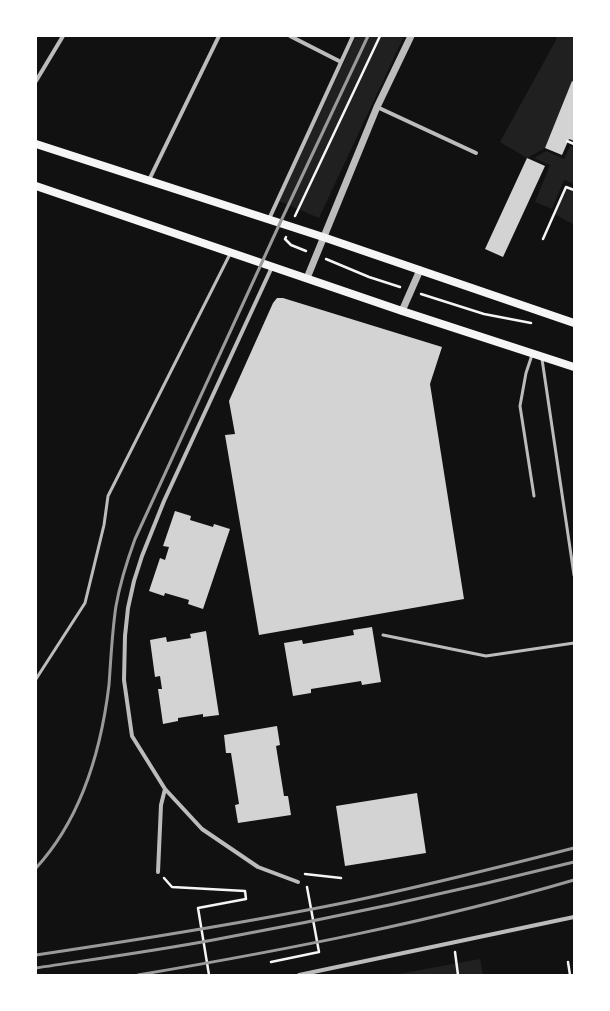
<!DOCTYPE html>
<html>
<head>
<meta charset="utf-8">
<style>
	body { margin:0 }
	#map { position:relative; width:610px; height:1011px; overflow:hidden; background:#111; font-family:Karla,sans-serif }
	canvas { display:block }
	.frame { position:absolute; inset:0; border:37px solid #fff; pointer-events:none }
</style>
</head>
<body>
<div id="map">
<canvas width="610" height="1011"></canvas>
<div class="frame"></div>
</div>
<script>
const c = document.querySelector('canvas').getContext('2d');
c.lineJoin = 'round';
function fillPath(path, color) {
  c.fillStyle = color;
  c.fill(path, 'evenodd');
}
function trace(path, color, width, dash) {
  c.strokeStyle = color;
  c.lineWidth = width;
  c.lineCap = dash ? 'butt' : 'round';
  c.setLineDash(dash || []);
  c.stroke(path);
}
fillPath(new Path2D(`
	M 356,36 L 404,36 L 319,218 L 279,201 Z
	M 557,36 L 574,36 L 574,81 L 572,81 L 545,148 L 527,158 L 500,142 L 556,40 Z
	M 570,146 L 574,147 L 574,184 L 564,180 L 552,209 L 535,202 L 550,165 L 534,158 L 546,151 L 564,159 Z
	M 566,187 L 574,190 L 573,224 L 554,214 Z
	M 480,959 L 483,975 L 393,975 Z`), '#202020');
fillPath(new Path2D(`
	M 572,81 L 574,82 L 574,141 L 569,139 L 562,155 L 545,148 Z
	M 527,158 L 545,166 L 503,257 L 485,249 Z
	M 277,298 L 283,298 L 442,347 L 430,384 L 464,599 L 259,635 L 225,435 L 235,434 L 229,401 L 273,303 Z
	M 175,511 L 191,516 L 190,520 L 213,527 L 214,524 L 230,529 L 203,609 L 188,604 L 189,600 L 165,593 L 164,596 L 149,591 L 160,558 L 165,560 L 169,547 L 163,546 Z
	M 372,627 L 381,682 L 362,685 L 361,681 L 311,689 L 311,693 L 293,696 L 284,643 L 302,640 L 303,644 L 354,635 L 353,630 Z
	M 206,631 L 219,715 L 203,717 L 203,714 L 178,718 L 178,721 L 163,724 L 158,689 L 162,689 L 160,676 L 155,677 L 150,640 L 166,637 L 167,642 L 191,638 L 190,634 Z
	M 277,726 L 280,745 L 276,746 L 284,796 L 288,796 L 291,815 L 238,823 L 235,805 L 239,804 L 231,753 L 226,753 L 224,735 Z
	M 417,793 L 426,853 L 345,866 L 336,806 Z`), '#d3d3d3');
trace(new Path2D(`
	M 567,141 L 574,144
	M 295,216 L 380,36
	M 286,237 L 285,239 L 291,245 L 306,251
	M 543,239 L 566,187 L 574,190
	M 326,259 L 369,277 L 400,287
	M 421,294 L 484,314 L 531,323
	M 305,874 L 341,878
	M 164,878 L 172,887 L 245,891 L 246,899 L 198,908 L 209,975
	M 455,952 L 458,975
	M 271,962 L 319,952 L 307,887
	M 568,962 L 570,975`), '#f5f5f5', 2.5);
trace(new Path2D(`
	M 532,355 L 526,373 L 520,406 L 534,496
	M 542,359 L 574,575
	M 383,635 L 486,656 L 574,643
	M 36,679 L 85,603 L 104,525 L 108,496 L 230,254`), '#bcbcbc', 3);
trace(new Path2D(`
	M 290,36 L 341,62
	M 36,81 L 63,36
	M 377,107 L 476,153
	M 149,180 L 219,36
	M 269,219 L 353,36
	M 272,267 L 164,501 L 142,556 L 134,581 L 128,608 L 125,636 L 124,680 L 132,736 L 165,789 L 202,829 L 258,867 L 298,882
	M 158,872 L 161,805 L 165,789
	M 299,975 L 574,917`), '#bcbcbc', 4);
trace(new Path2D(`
	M 307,278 L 377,107 L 411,36
	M 402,311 L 420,270`), '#bcbcbc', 7);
trace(new Path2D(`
	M 36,144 L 323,237 L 574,323
	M 36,186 L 402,311 L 574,367`), '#f5f5f5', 8);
trace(new Path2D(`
	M 36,868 C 82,818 101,751 109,685 C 111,658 112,632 116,606 C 120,583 127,561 135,539 L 280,223 L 368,36
	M 36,955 C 137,940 238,924 338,904 C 417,888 496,868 574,848
	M 36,968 C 95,959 154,951 213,940 C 334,918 454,892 574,862
	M 138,975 C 285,950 431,922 574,880`), '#9a9a9a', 3);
</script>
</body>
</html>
